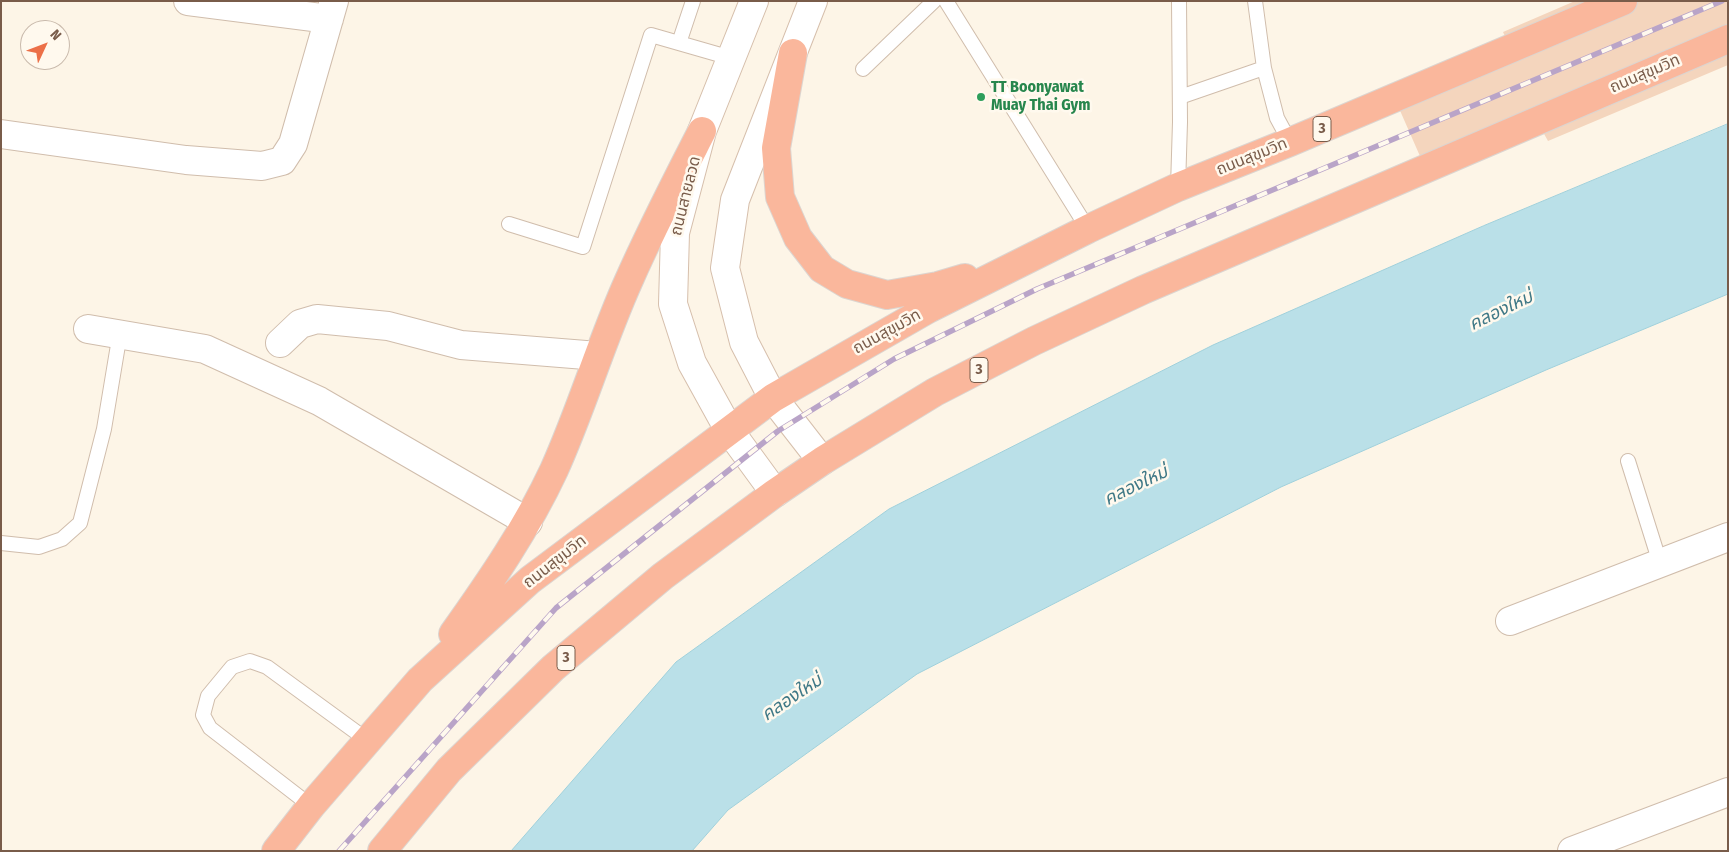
<!DOCTYPE html>
<html>
<head>
<meta charset="utf-8">
<style>
	body { margin:0 }
	#map { position:relative; width:1729px; height:852px; overflow:hidden; background:#fdf5e7; font-family:"Fira Sans Condensed",sans-serif }
	canvas { display:block }
	.frame { position:absolute; inset:0; border:2px solid #795c4a; pointer-events:none }
	.north { position:absolute; left:20px; top:20px; width:50px; height:50px; box-sizing:border-box; background:#fff9ee; border:1px solid #c9baac; border-radius:50%; rotate:47deg; font-size:14px; font-weight:700; line-height:20px; text-align:center; color:#795c4a }
	.north::after { content:''; display:block; margin:auto; width:18px; height:22px; background:#ec7048; clip-path:polygon(50% 0,100% 100%,50% 72%,0 100%) }
</style>
</head>
<body>
<div id="map">
<canvas width="1729" height="852"></canvas>
<div class="frame"></div>
<div class="north">N</div>
</div>
<script>
const c = document.querySelector('canvas').getContext('2d');
c.lineJoin = 'round';
function fillPath(path, color) {
  c.fillStyle = color;
  c.fill(path, 'evenodd');
}
function trace(path, color, width, dash) {
  c.strokeStyle = color;
  c.lineWidth = width;
  c.lineCap = dash ? 'butt' : 'round';
  c.setLineDash(dash || []);
  c.stroke(path);
}
function label(font, color, halo, rows, align = 'center') {
  c.font = font + ' "Fira Sans Condensed","Noto Sans Thai",sans-serif';
  c.lineWidth = 5;
  c.setLineDash([]);
  c.textBaseline = 'middle';
  c.strokeStyle = halo;
  c.fillStyle = color;
  for (const [text, x, y, turn = 0] of rows) {
    c.save();
    c.translate(x, y);
    c.rotate((+turn || 0) * Math.PI / 180);
    c.textAlign = isNaN(turn) ? turn : align;
    if (halo) c.strokeText(text, 0, 0);
    c.fillText(text, 0, 0);
    c.restore();
  }
}
const water = new Path2D(`
	M 1728,124 L 1728,294 L 1546,370 L 1281,487 L 917,674 L 728,810 L 692,851 L 511,851 L 676,662 L 889,509 L 1213,345 L 1483,226 Z`);
fillPath(water, '#bae0e8');
trace(water, '#a0d0db', 1);
fillPath(new Path2D(`
	M 1575,1 L 1728,1 L 1728,65 L 1548,141 L 1543,132 L 1430,179 L 1391,90 L 1508,43 L 1503,32 Z`), '#f4d5bd');
const lane = new Path2D(`
	M 946,1 L 1088,229
	M 1255,1 L 1264,68 L 1277,118 L 1290,142
	M 679,43 L 693,1
	M 863,69 L 934,1
	M 1180,97 L 1264,68
	M 1178,187 L 1180,122 L 1179,1
	M 509,224 L 583,247 L 651,35 L 731,58
	M 1628,461 L 1660,563
	M 1,543 L 39,547 L 62,539 L 80,523 L 104,429 L 120,333
	M 311,806 L 210,728 L 203,715 L 208,696 L 232,667 L 250,661 L 267,667 L 367,740`);
const street = new Path2D(`
	M 188,1 L 329,19
	M 1,134 L 186,160 L 262,166 L 282,161 L 293,144 L 334,1
	M 88,329 L 205,349 L 319,401 L 528,522
	M 280,343 L 300,324 L 317,319 L 388,326 L 461,345 L 598,356
	M 1510,621 L 1728,537
	M 1572,851 L 1728,792`);
const secondary = new Path2D(`
	M 754,1 L 702,131 L 675,233 L 673,304 L 692,363 L 729,430 L 775,493
	M 813,1 L 735,200 L 725,268 L 744,342 L 773,398 L 822,461`);
const highway = new Path2D(`
	M 793,53 L 776,148 L 780,197 L 798,238 L 822,269 L 847,284 L 887,295 L 938,286 L 965,278
	M 453,634 C 490,582 527,528 554,470 C 582,408 601,342 629,280 C 651,230 677,180 702,131
	M 276,851 L 311,806 L 420,680 L 530,580 L 773,398 L 928,309 L 1088,229 L 1178,187 L 1290,142 L 1623,1
	M 382,851 L 449,770 L 553,668 L 663,576 L 775,493 L 822,461 L 935,392 L 1034,341 L 1143,290 L 1728,39`);
trace(lane, '#d0bdac', 16);
trace(street, '#d0bdac', 30);
trace(secondary, '#d6bfac', 30);
trace(highway, '#dcd5d0', 30);
trace(lane, '#fff', 14);
trace(street, '#fff', 28);
trace(secondary, '#fff', 28);
trace(highway, '#fab79c', 28);
const rail = new Path2D(`
	M 339,851 L 556,608 L 778,431 L 894,359 L 1037,289 L 1722,1`);
trace(rail, '#b9a4c8', 5.5);
trace(rail, '#fff9ee', 4, [11]);
for (const [x, y, r, color] of [
	[981,97,5,"#2e9e5b"]
]) {
  const dot = new Path2D();
  dot.arc(x, y, r, 0, 2 * Math.PI);
  c.fillStyle = color;
  c.fill(dot);
  trace(dot, '#fff9ee', 2);
}
for (const [x, y, w] of [
	[1322,129,18],
	[979,370,18],
	[566,658,18]
]) {
  const box = new Path2D();
  box.roundRect(x - w / 2, y - 12.5, w, 25, 4);
  c.fillStyle = '#fff9ee';
  c.fill(box);
  trace(box, '#795c4a', 1);
}
label('bold 15px', '#795c4a', null, [
	["3",1322,129],
	["3",979,370],
	["3",566,658]
]);
label('16px', '#795c4a', '#fff9ee', [
	["ถนนสุขุมวิท",1645,74,-23],
	["ถนนสุขุมวิท",1252,157,-22],
	["ถนนสายลวด",686,196,-76],
	["ถนนสุขุมวิท",887,332,-29],
	["ถนนสุขุมวิท",555,562,-38]
]);
label('bold 16px', '#27864d', '#fff9ee', [
	["TT Boonyawat",991,88],
	["Muay Thai Gym",991,106]
], 'left');
label('italic 18px', '#3f7886', '#fff9ee', [
	["คลองใหม่",1501,311,-26],
	["คลองใหม่",1136,486,-26],
	["คลองใหม่",792,698,-34]
]);
</script>
</body>
</html>
